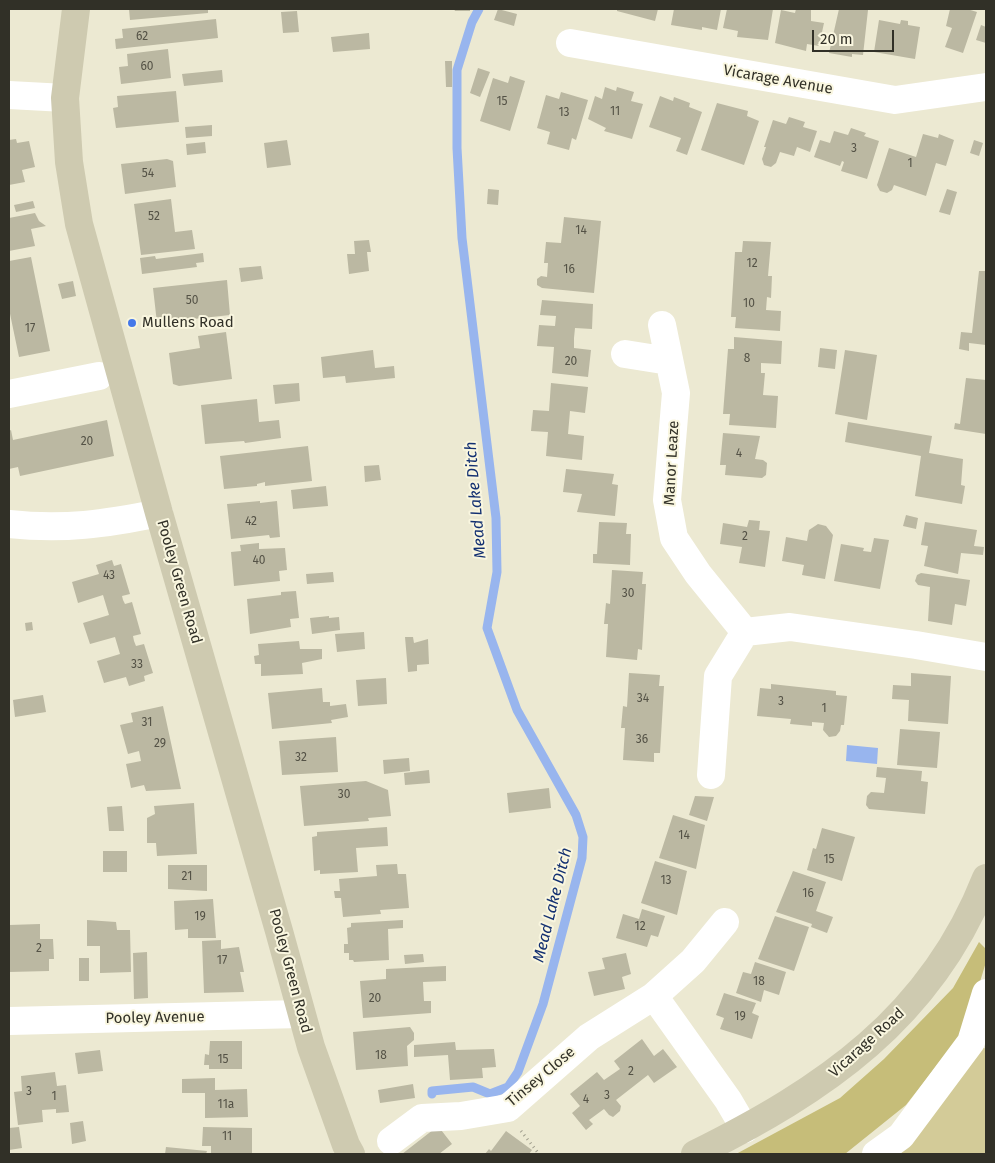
<!DOCTYPE html>
<html>
<head>
<meta charset="utf-8">
<style>
	body { margin:0 }
	#map { position:relative; width:995px; height:1163px; overflow:hidden; background:#ece9d2; font-family:"Fira Sans",sans-serif }
	canvas { display:block }
	.frame { position:absolute; inset:0; border:10px solid #313027; pointer-events:none }
	.scale { position:absolute; left:812px; top:30px; width:82px; height:22px; box-sizing:border-box; border:2px solid #313027; border-top:0; padding-left:6px; font-size:15px; line-height:18px; white-space:nowrap; color:#313027; -webkit-text-stroke:4px #f9f6df; paint-order:stroke }
</style>
</head>
<body>
<div id="map">
<canvas width="995" height="1163"></canvas>
<div class="frame"></div>
<div class="scale">20 m</div>
</div>
<script>
const c = document.querySelector('canvas').getContext('2d');
c.lineJoin = 'round';
function fillPath(path, color) {
  c.fillStyle = color;
  c.fill(path, 'evenodd');
}
function trace(path, color, width, dash) {
  c.strokeStyle = color;
  c.lineWidth = width;
  c.lineCap = dash ? 'butt' : 'round';
  c.setLineDash(dash || []);
  c.stroke(path);
}
function label(font, color, halo, rows, align = 'center') {
  c.font = font + ' "Fira Sans",sans-serif';
  c.lineWidth = 4;
  c.setLineDash([]);
  c.textBaseline = 'middle';
  c.strokeStyle = halo;
  c.fillStyle = color;
  for (const [text, x, y, turn = 0] of rows) {
    c.save();
    c.translate(x, y);
    c.rotate((+turn || 0) * Math.PI / 180);
    c.textAlign = isNaN(turn) ? turn : align;
    if (halo) c.strokeText(text, 0, 0);
    c.fillText(text, 0, 0);
    c.restore();
  }
}
fillPath(new Path2D(`
	M 980,1046 L 986,1049 L 986,1154 L 889,1154 Z`), '#d3cb98');
fillPath(new Path2D(`
	M 979,942 L 986,949 L 986,962 L 966,1028 L 906,1105 L 845,1154 L 736,1154 L 840,1098 L 884,1059 L 953,988 Z`), '#c6bd79');
fillPath(new Path2D(`
	M 847,745 L 878,748 L 877,764 L 846,761 Z`), '#98b5ee');
trace(new Path2D(`
	M 432,1094 L 432,1091 L 473,1087 L 490,1094 L 508,1087 L 518,1072 L 543,1004 L 582,858 L 583,837 L 576,815 L 517,710 L 487,628 L 497,572 L 496,518 L 462,238 L 457,148 L 457,70 L 472,22 L 479,9`), '#98b5ee', 9);
fillPath(new Path2D(`
	M 129,9 L 208,9 L 208,13 L 130,20 Z
	M 454,9 L 470,9 L 470,11 L 455,11 Z
	M 498,9 L 517,14 L 514,26 L 494,20 Z
	M 617,9 L 658,9 L 655,21 L 617,11 Z
	M 674,9 L 721,9 L 717,30 L 702,27 L 702,30 L 671,25 Z
	M 727,9 L 773,9 L 768,40 L 737,37 L 738,31 L 723,28 Z
	M 796,9 L 811,9 L 811,21 L 824,23 L 819,46 L 807,44 L 806,51 L 775,43 L 781,10 L 795,13 Z
	M 839,9 L 868,10 L 863,55 L 852,54 L 852,57 L 829,53 Z
	M 950,9 L 967,9 L 977,12 L 963,53 L 945,47 L 952,28 L 946,26 Z
	M 297,11 L 299,32 L 283,33 L 281,12 Z
	M 216,19 L 218,38 L 116,49 L 115,39 L 123,38 L 122,29 Z
	M 879,20 L 900,24 L 901,20 L 908,21 L 908,25 L 920,27 L 915,59 L 874,52 Z
	M 981,25 L 986,27 L 986,43 L 976,40 Z
	M 369,33 L 370,49 L 333,52 L 331,37 Z
	M 168,49 L 171,78 L 121,84 L 119,67 L 128,66 L 127,54 Z
	M 445,61 L 452,61 L 452,87 L 446,87 Z
	M 478,68 L 490,72 L 480,97 L 470,93 Z
	M 222,70 L 223,82 L 184,86 L 182,74 Z
	M 510,76 L 525,81 L 510,131 L 480,121 L 493,78 L 508,83 Z
	M 605,87 L 616,91 L 617,87 L 634,92 L 631,101 L 643,104 L 632,139 L 604,131 L 606,128 L 588,119 L 595,96 L 602,99 Z
	M 176,91 L 179,122 L 116,128 L 113,108 L 118,107 L 117,96 Z
	M 561,92 L 588,100 L 576,140 L 572,138 L 569,150 L 547,144 L 550,132 L 537,128 L 546,95 L 559,99 Z
	M 660,96 L 673,101 L 674,97 L 690,103 L 689,107 L 702,112 L 687,155 L 676,151 L 681,138 L 649,127 Z
	M 717,103 L 748,111 L 747,116 L 759,121 L 744,165 L 701,150 Z
	M 789,117 L 805,122 L 803,127 L 817,131 L 810,152 L 797,147 L 794,156 L 780,152 L 776,163 L 771,167 L 764,165 L 762,159 L 766,147 L 764,147 L 773,120 L 786,124 Z
	M 212,125 L 212,136 L 186,138 L 185,127 Z
	M 851,128 L 866,133 L 864,136 L 879,141 L 867,179 L 841,171 L 844,162 L 842,161 L 840,166 L 814,157 L 820,140 L 830,143 L 834,131 L 848,135 Z
	M 923,134 L 938,138 L 939,134 L 954,140 L 946,166 L 936,163 L 926,196 L 894,185 L 892,190 L 887,193 L 880,191 L 877,185 L 889,148 L 916,157 Z
	M 16,139 L 17,143 L 29,141 L 35,167 L 22,170 L 25,182 L 9,185 L 9,140 Z
	M 287,140 L 291,165 L 267,168 L 264,143 Z
	M 974,140 L 983,143 L 979,156 L 970,153 Z
	M 205,142 L 206,153 L 187,155 L 186,144 Z
	M 167,159 L 173,161 L 176,187 L 125,194 L 121,164 Z
	M 488,189 L 499,190 L 498,205 L 487,204 Z
	M 947,189 L 957,192 L 950,215 L 939,212 Z
	M 171,199 L 175,232 L 192,230 L 195,249 L 141,255 L 134,204 Z
	M 33,201 L 35,208 L 16,212 L 14,205 Z
	M 35,213 L 39,221 L 46,226 L 31,229 L 35,246 L 9,251 L 9,218 Z
	M 564,217 L 601,221 L 594,293 L 542,288 L 537,285 L 537,279 L 541,276 L 547,277 L 548,263 L 544,263 L 546,242 L 561,243 Z
	M 369,240 L 371,252 L 367,252 L 369,271 L 349,274 L 347,254 L 355,254 L 354,241 Z
	M 743,241 L 771,242 L 768,276 L 772,276 L 771,298 L 767,297 L 766,310 L 781,311 L 780,331 L 735,328 L 736,317 L 731,317 L 735,252 L 742,252 Z
	M 203,253 L 204,262 L 196,263 L 197,267 L 142,274 L 140,258 L 155,256 L 156,259 Z
	M 31,257 L 50,351 L 19,357 L 9,309 L 9,261 Z
	M 261,266 L 263,279 L 241,282 L 239,268 Z
	M 979,271 L 986,271 L 986,345 L 969,343 L 969,351 L 959,349 L 961,332 L 972,333 Z
	M 227,280 L 230,315 L 157,323 L 153,288 Z
	M 73,281 L 76,296 L 62,299 L 58,284 Z
	M 542,300 L 593,304 L 592,329 L 575,328 L 574,338 L 574,348 L 591,350 L 588,377 L 552,373 L 554,347 L 537,346 L 539,325 L 555,326 L 556,316 L 540,315 Z
	M 226,332 L 232,379 L 179,386 L 173,384 L 169,353 L 200,348 L 198,336 Z
	M 734,337 L 782,341 L 781,364 L 761,363 L 761,373 L 765,373 L 763,395 L 778,396 L 776,428 L 729,425 L 730,414 L 723,414 L 728,349 L 734,349 Z
	M 820,348 L 837,350 L 835,369 L 818,367 Z
	M 373,350 L 375,368 L 394,366 L 395,378 L 346,383 L 345,376 L 323,378 L 321,357 Z
	M 845,350 L 877,355 L 867,420 L 835,414 Z
	M 966,378 L 986,380 L 986,434 L 954,429 L 955,423 L 960,424 Z
	M 299,383 L 300,401 L 275,404 L 273,385 Z
	M 551,383 L 588,387 L 585,413 L 570,411 L 568,434 L 584,436 L 582,460 L 546,456 L 548,432 L 531,431 L 533,410 L 549,411 Z
	M 257,399 L 259,422 L 279,420 L 281,438 L 245,443 L 244,441 L 205,444 L 201,405 Z
	M 107,420 L 114,456 L 20,476 L 18,467 L 9,469 L 9,431 L 11,430 L 13,440 Z
	M 848,422 L 932,436 L 929,453 L 963,459 L 961,485 L 965,486 L 962,504 L 915,496 L 921,456 L 845,442 Z
	M 723,433 L 760,436 L 755,459 L 763,460 L 767,463 L 766,475 L 762,478 L 725,475 L 726,465 L 720,465 Z
	M 308,446 L 312,481 L 265,486 L 265,482 L 257,484 L 257,486 L 224,489 L 220,456 Z
	M 379,465 L 381,480 L 365,482 L 364,466 Z
	M 566,469 L 614,474 L 612,484 L 618,485 L 615,516 L 577,512 L 582,494 L 563,492 Z
	M 326,486 L 328,506 L 293,509 L 291,490 Z
	M 260,501 L 260,503 L 277,501 L 280,537 L 270,538 L 269,535 L 231,539 L 227,504 Z
	M 906,515 L 918,518 L 916,529 L 903,526 Z
	M 749,520 L 760,521 L 759,530 L 770,531 L 765,567 L 739,563 L 742,547 L 720,544 L 723,523 L 747,527 Z
	M 599,522 L 627,523 L 626,534 L 631,534 L 630,565 L 593,563 L 593,554 L 597,554 Z
	M 925,522 L 977,530 L 974,546 L 984,547 L 983,555 L 961,553 L 958,574 L 924,566 L 928,546 L 921,545 Z
	M 818,524 L 826,526 L 833,535 L 825,579 L 802,575 L 804,565 L 782,561 L 786,537 L 807,541 L 809,530 Z
	M 874,538 L 889,540 L 880,589 L 834,581 L 841,544 L 864,548 L 863,551 L 871,552 Z
	M 259,543 L 259,549 L 285,548 L 287,570 L 279,571 L 280,581 L 234,586 L 231,552 L 241,551 L 240,545 Z
	M 112,560 L 114,566 L 121,564 L 130,594 L 122,596 L 123,600 L 125,604 L 132,602 L 141,634 L 133,636 L 134,641 L 136,646 L 144,644 L 153,673 L 144,676 L 145,681 L 129,686 L 126,677 L 104,683 L 97,661 L 120,654 L 115,637 L 90,644 L 83,623 L 109,615 L 103,595 L 78,603 L 72,582 L 99,574 L 96,565 Z
	M 612,570 L 643,572 L 642,584 L 646,584 L 642,650 L 638,649 L 637,660 L 606,657 L 608,624 L 604,624 L 606,603 L 610,604 Z
	M 333,572 L 334,582 L 307,584 L 306,574 Z
	M 921,573 L 970,580 L 966,606 L 955,604 L 952,625 L 928,621 L 930,587 L 918,585 L 915,581 L 917,575 Z
	M 296,591 L 299,618 L 290,619 L 291,627 L 250,634 L 247,599 L 281,595 L 281,592 Z
	M 329,616 L 329,618 L 339,617 L 340,630 L 312,634 L 310,618 Z
	M 32,622 L 33,630 L 26,631 L 25,623 Z
	M 364,632 L 365,649 L 337,652 L 335,634 Z
	M 405,637 L 413,637 L 414,643 L 428,639 L 429,664 L 417,665 L 417,671 L 408,672 Z
	M 299,641 L 300,649 L 322,649 L 322,659 L 302,663 L 303,674 L 261,676 L 261,664 L 255,664 L 254,656 L 259,655 L 258,644 Z
	M 629,673 L 660,675 L 659,686 L 664,686 L 660,753 L 654,753 L 654,762 L 623,760 L 625,728 L 621,728 L 623,706 L 627,707 Z
	M 911,673 L 951,676 L 948,724 L 908,721 L 909,700 L 892,699 L 893,685 L 911,686 Z
	M 386,678 L 387,704 L 358,706 L 356,680 Z
	M 771,684 L 836,691 L 836,695 L 847,696 L 844,725 L 841,725 L 840,731 L 836,736 L 829,737 L 823,730 L 824,723 L 812,722 L 812,726 L 790,724 L 791,719 L 757,716 L 760,688 L 771,689 Z
	M 322,688 L 323,702 L 330,702 L 330,706 L 346,704 L 348,717 L 331,720 L 332,723 L 272,729 L 268,693 Z
	M 43,695 L 46,712 L 15,717 L 13,700 Z
	M 163,706 L 181,789 L 146,791 L 144,785 L 131,788 L 126,764 L 141,761 L 139,751 L 128,754 L 120,725 L 133,722 L 131,713 Z
	M 900,729 L 940,732 L 937,768 L 897,765 Z
	M 336,737 L 338,772 L 282,775 L 279,741 Z
	M 409,758 L 410,771 L 384,774 L 383,760 Z
	M 877,767 L 922,771 L 921,781 L 928,782 L 925,814 L 869,809 L 866,805 L 867,796 L 871,792 L 884,793 L 886,778 L 876,777 Z
	M 429,770 L 430,783 L 405,785 L 404,773 Z
	M 366,781 L 388,790 L 391,816 L 368,818 L 369,821 L 304,826 L 300,786 Z
	M 549,788 L 551,808 L 509,813 L 507,793 Z
	M 695,796 L 714,797 L 707,821 L 689,815 Z
	M 194,803 L 197,854 L 157,856 L 156,843 L 147,843 L 147,818 L 155,814 L 154,806 Z
	M 122,806 L 124,831 L 109,831 L 107,807 Z
	M 673,815 L 705,825 L 696,869 L 659,858 Z
	M 387,827 L 388,846 L 356,848 L 358,872 L 320,874 L 320,870 L 314,871 L 312,837 L 317,836 L 317,832 Z
	M 822,828 L 855,837 L 842,881 L 807,870 L 813,848 L 816,849 Z
	M 103,851 L 127,851 L 127,872 L 103,872 Z
	M 655,861 L 687,871 L 677,915 L 641,903 Z
	M 397,864 L 398,874 L 406,874 L 409,908 L 380,910 L 381,914 L 343,917 L 341,898 L 335,898 L 334,891 L 340,891 L 339,879 L 377,876 L 376,865 Z
	M 168,865 L 207,865 L 207,891 L 168,889 Z
	M 793,871 L 826,882 L 816,911 L 833,917 L 827,933 L 811,927 L 812,924 L 776,912 Z
	M 213,899 L 216,938 L 188,938 L 188,929 L 175,930 L 174,901 Z
	M 642,909 L 665,916 L 658,937 L 651,935 L 647,947 L 616,938 L 623,914 L 639,919 Z
	M 775,916 L 809,927 L 794,971 L 758,959 Z
	M 87,920 L 116,922 L 117,930 L 130,930 L 131,972 L 100,973 L 100,946 L 87,946 Z
	M 403,920 L 403,928 L 388,929 L 389,960 L 354,962 L 353,960 L 349,960 L 349,953 L 344,953 L 344,944 L 348,944 L 347,928 L 351,927 L 351,923 Z
	M 40,924 L 40,939 L 53,939 L 54,959 L 49,959 L 49,971 L 9,972 L 9,925 Z
	M 221,940 L 221,949 L 239,947 L 244,972 L 240,972 L 244,992 L 204,993 L 202,941 Z
	M 147,952 L 148,998 L 134,999 L 133,953 Z
	M 626,953 L 631,974 L 622,977 L 625,989 L 594,996 L 588,972 L 605,969 L 602,958 Z
	M 423,954 L 424,962 L 405,964 L 404,955 Z
	M 79,958 L 89,958 L 89,981 L 79,981 Z
	M 755,962 L 786,972 L 779,995 L 764,990 L 761,1002 L 736,993 L 743,972 L 751,974 Z
	M 446,966 L 446,981 L 423,982 L 424,1001 L 431,1001 L 431,1013 L 363,1018 L 360,981 L 386,979 L 386,969 Z
	M 724,993 L 756,1003 L 752,1013 L 759,1016 L 752,1039 L 720,1029 L 724,1018 L 716,1015 Z
	M 410,1027 L 414,1033 L 414,1040 L 407,1046 L 408,1066 L 356,1070 L 353,1032 Z
	M 642,1039 L 654,1056 L 663,1049 L 677,1067 L 654,1083 L 648,1075 L 616,1100 L 621,1106 L 620,1111 L 613,1117 L 609,1115 L 604,1109 L 589,1120 L 593,1124 L 586,1130 L 572,1113 L 580,1106 L 570,1094 L 597,1072 L 604,1080 L 620,1069 L 614,1061 Z
	M 210,1041 L 242,1041 L 242,1069 L 209,1069 L 209,1065 L 204,1065 L 205,1054 L 209,1055 Z
	M 455,1042 L 456,1050 L 494,1049 L 496,1067 L 482,1068 L 483,1078 L 450,1080 L 448,1055 L 414,1057 L 414,1045 Z
	M 100,1050 L 103,1071 L 78,1074 L 75,1053 Z
	M 55,1072 L 57,1086 L 66,1085 L 69,1112 L 56,1113 L 56,1109 L 42,1110 L 43,1122 L 18,1125 L 14,1092 L 22,1091 L 21,1076 Z
	M 215,1078 L 215,1090 L 247,1089 L 248,1117 L 205,1118 L 205,1093 L 182,1093 L 182,1079 Z
	M 413,1084 L 415,1098 L 380,1103 L 378,1090 Z
	M 83,1121 L 86,1141 L 72,1144 L 70,1123 Z
	M 438,1126 L 452,1144 L 439,1154 L 402,1154 Z
	M 19,1127 L 22,1148 L 9,1150 L 9,1128 Z
	M 203,1127 L 252,1128 L 252,1154 L 211,1154 L 211,1146 L 202,1146 Z
	M 506,1131 L 532,1150 L 529,1154 L 485,1154 L 489,1149 L 491,1151 Z
	M 166,1147 L 207,1151 L 206,1154 L 165,1154 Z`), '#bbb8a2');
trace(new Path2D(`
	M 521,1131 L 539,1154`), '#a09e8d', 3, [1, 4]);
trace(new Path2D(`
	M 570,43 L 895,100 L 986,87
	M 9,95 L 65,98
	M 662,325 L 676,393 L 667,500 L 674,538 L 698,574 L 745,632
	M 625,354 L 669,361
	M 9,394 L 99,376
	M 9,524 C 64,530 105,524 159,513
	M 711,775 L 718,676 L 745,632 L 790,627 L 916,645 L 986,657
	M 654,996 L 693,961 L 725,922
	M 9,1021 L 301,1014
	M 391,1141 L 422,1118 L 461,1116 L 508,1108 L 589,1037 L 654,996 L 728,1100 L 745,1129
	M 876,1154 L 901,1136 L 971,1042 L 986,993`), '#fff', 28);
trace(new Path2D(`
	M 76,9 L 65,98 L 69,162 L 79,224 L 159,513 L 279,931 L 311,1047 L 346,1145 L 351,1154
	M 695,1154 C 824,1090 931,1018 986,878`), '#cecab0', 28);
for (const [x, y, r, color] of [
	[132,323,5,"#4578e9"]
]) {
  const dot = new Path2D();
  dot.arc(x, y, r, 0, 2 * Math.PI);
  c.fillStyle = color;
  c.fill(dot);
  trace(dot, '#f9f6df', 2);
}
label('12px', '#545246', null, [
	["62",142,37],
	["60",147,67],
	["15",502,102],
	["11",615,112],
	["13",564,113],
	["3",854,149],
	["1",910,164],
	["54",148,174],
	["52",154,217],
	["14",581,231],
	["12",752,264],
	["16",569,270],
	["50",192,301],
	["10",749,304],
	["17",30,329],
	["8",747,359],
	["20",571,362],
	["20",87,442],
	["4",739,454],
	["42",251,522],
	["2",745,537],
	["40",259,561],
	["43",109,576],
	["30",628,594],
	["33",137,665],
	["34",643,699],
	["3",781,702],
	["1",824,709],
	["31",147,723],
	["36",642,740],
	["29",160,744],
	["32",301,758],
	["30",344,795],
	["14",684,836],
	["15",829,860],
	["21",187,877],
	["13",666,881],
	["16",808,894],
	["19",200,917],
	["12",640,927],
	["2",39,949],
	["17",222,961],
	["18",759,982],
	["20",375,999],
	["19",740,1017],
	["18",381,1056],
	["15",223,1060],
	["2",631,1072],
	["3",29,1092],
	["3",607,1096],
	["1",54,1097],
	["4",586,1100],
	["11a",226,1105],
	["11",227,1137]
]);
label('15px', '#313027', '#f9f6df', [
	["Vicarage Avenue",778,80,10],
	["Manor Leaze",672,463,-87],
	["Pooley Green Road",179,582,74],
	["Pooley Green Road",290,971,75],
	["Pooley Avenue",155,1018,-1],
	["Vicarage Road",867,1043,-42],
	["Tinsey Close",541,1077,-40]
]);
label('15px', '#313027', '#f9f6df', [
	["Mullens Road",142,323]
], 'left');
label('italic 16px', '#133071', '#f9f6df', [
	["Mead Lake Ditch",476,500,-95],
	["Mead Lake Ditch",553,905,-76]
]);
</script>
</body>
</html>
